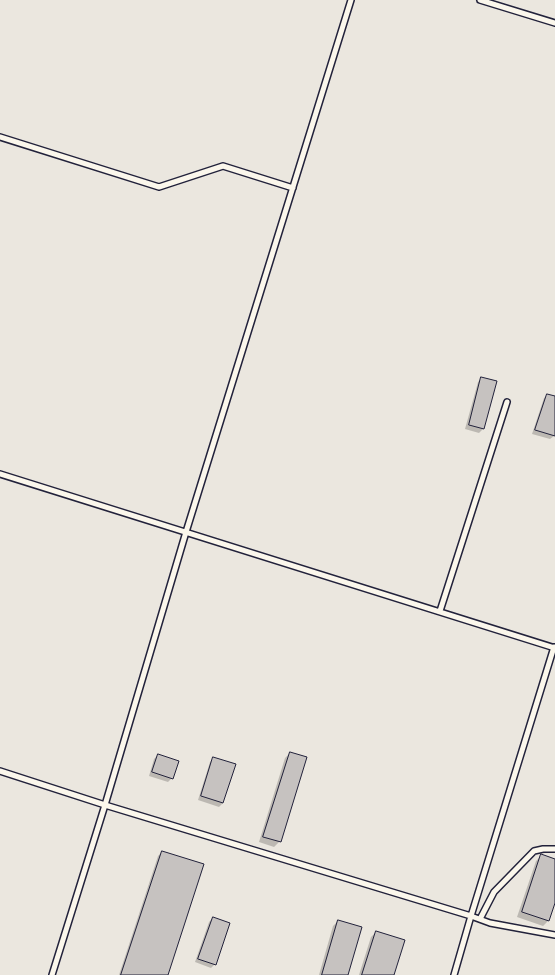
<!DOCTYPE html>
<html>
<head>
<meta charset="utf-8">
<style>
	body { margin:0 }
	canvas { display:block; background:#fbf7ec }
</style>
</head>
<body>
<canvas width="555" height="975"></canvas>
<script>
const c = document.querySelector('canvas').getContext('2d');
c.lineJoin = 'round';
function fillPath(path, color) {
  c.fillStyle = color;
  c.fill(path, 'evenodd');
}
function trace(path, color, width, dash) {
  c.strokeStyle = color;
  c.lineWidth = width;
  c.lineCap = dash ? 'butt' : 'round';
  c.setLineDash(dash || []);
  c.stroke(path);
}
fillPath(new Path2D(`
	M 0,0 L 555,0 L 555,975 L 0,975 Z`), '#ebe7df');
fillPath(new Path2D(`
	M 482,378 L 496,382 L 483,429 L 479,433 L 465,429 L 478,382 Z
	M 548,395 L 555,397 L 555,432 L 554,436 L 550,439 L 532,434 L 544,398 Z
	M 290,753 L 280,841 L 274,847 L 259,842 L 285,758 Z
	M 158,755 L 172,778 L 168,782 L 149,776 L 154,759 Z
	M 214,758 L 223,803 L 219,807 L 198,800 L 210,762 Z
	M 162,852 L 167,975 L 119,975 L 158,856 Z
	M 541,856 L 555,860 L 555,900 L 548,921 L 543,926 L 517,917 L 536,861 Z
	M 213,918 L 215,964 L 211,968 L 195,962 L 209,922 Z
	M 338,921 L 347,975 L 319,975 L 333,926 Z
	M 376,932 L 393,975 L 359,975 L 371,937 Z`), '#0003');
const building = new Path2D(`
	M 481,377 L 497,381 L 484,429 L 469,425 Z
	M 547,394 L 555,396 L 555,436 L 535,430 Z
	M 290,752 L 307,757 L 281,842 L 263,837 Z
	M 158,754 L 179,761 L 173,779 L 152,772 Z
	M 213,757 L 236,764 L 223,803 L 201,796 Z
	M 162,851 L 204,864 L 168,975 L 121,975 Z
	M 541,854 L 555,859 L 555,903 L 549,921 L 522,912 Z
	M 213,917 L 230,923 L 216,965 L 198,959 Z
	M 338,920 L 362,927 L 348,975 L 322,975 Z
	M 376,931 L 405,940 L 394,975 L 362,975 Z`);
fillPath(building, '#c6c2c0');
trace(building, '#22223b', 1);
const service = new Path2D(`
	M 480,0 L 555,23
	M 0,137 L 159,187 L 223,166 L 293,188
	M 0,474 L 555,648
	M 440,611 L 507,402
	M 0,771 L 105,805 L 471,916 L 490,923 L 555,935
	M 480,919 L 494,892 L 534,851 L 543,849 L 555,849
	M 52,975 L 105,805 L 186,532 L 351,0
	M 454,975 L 471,916 L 554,647`);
trace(service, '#22223b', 8);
trace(service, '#fbf7ec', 5);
</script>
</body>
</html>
